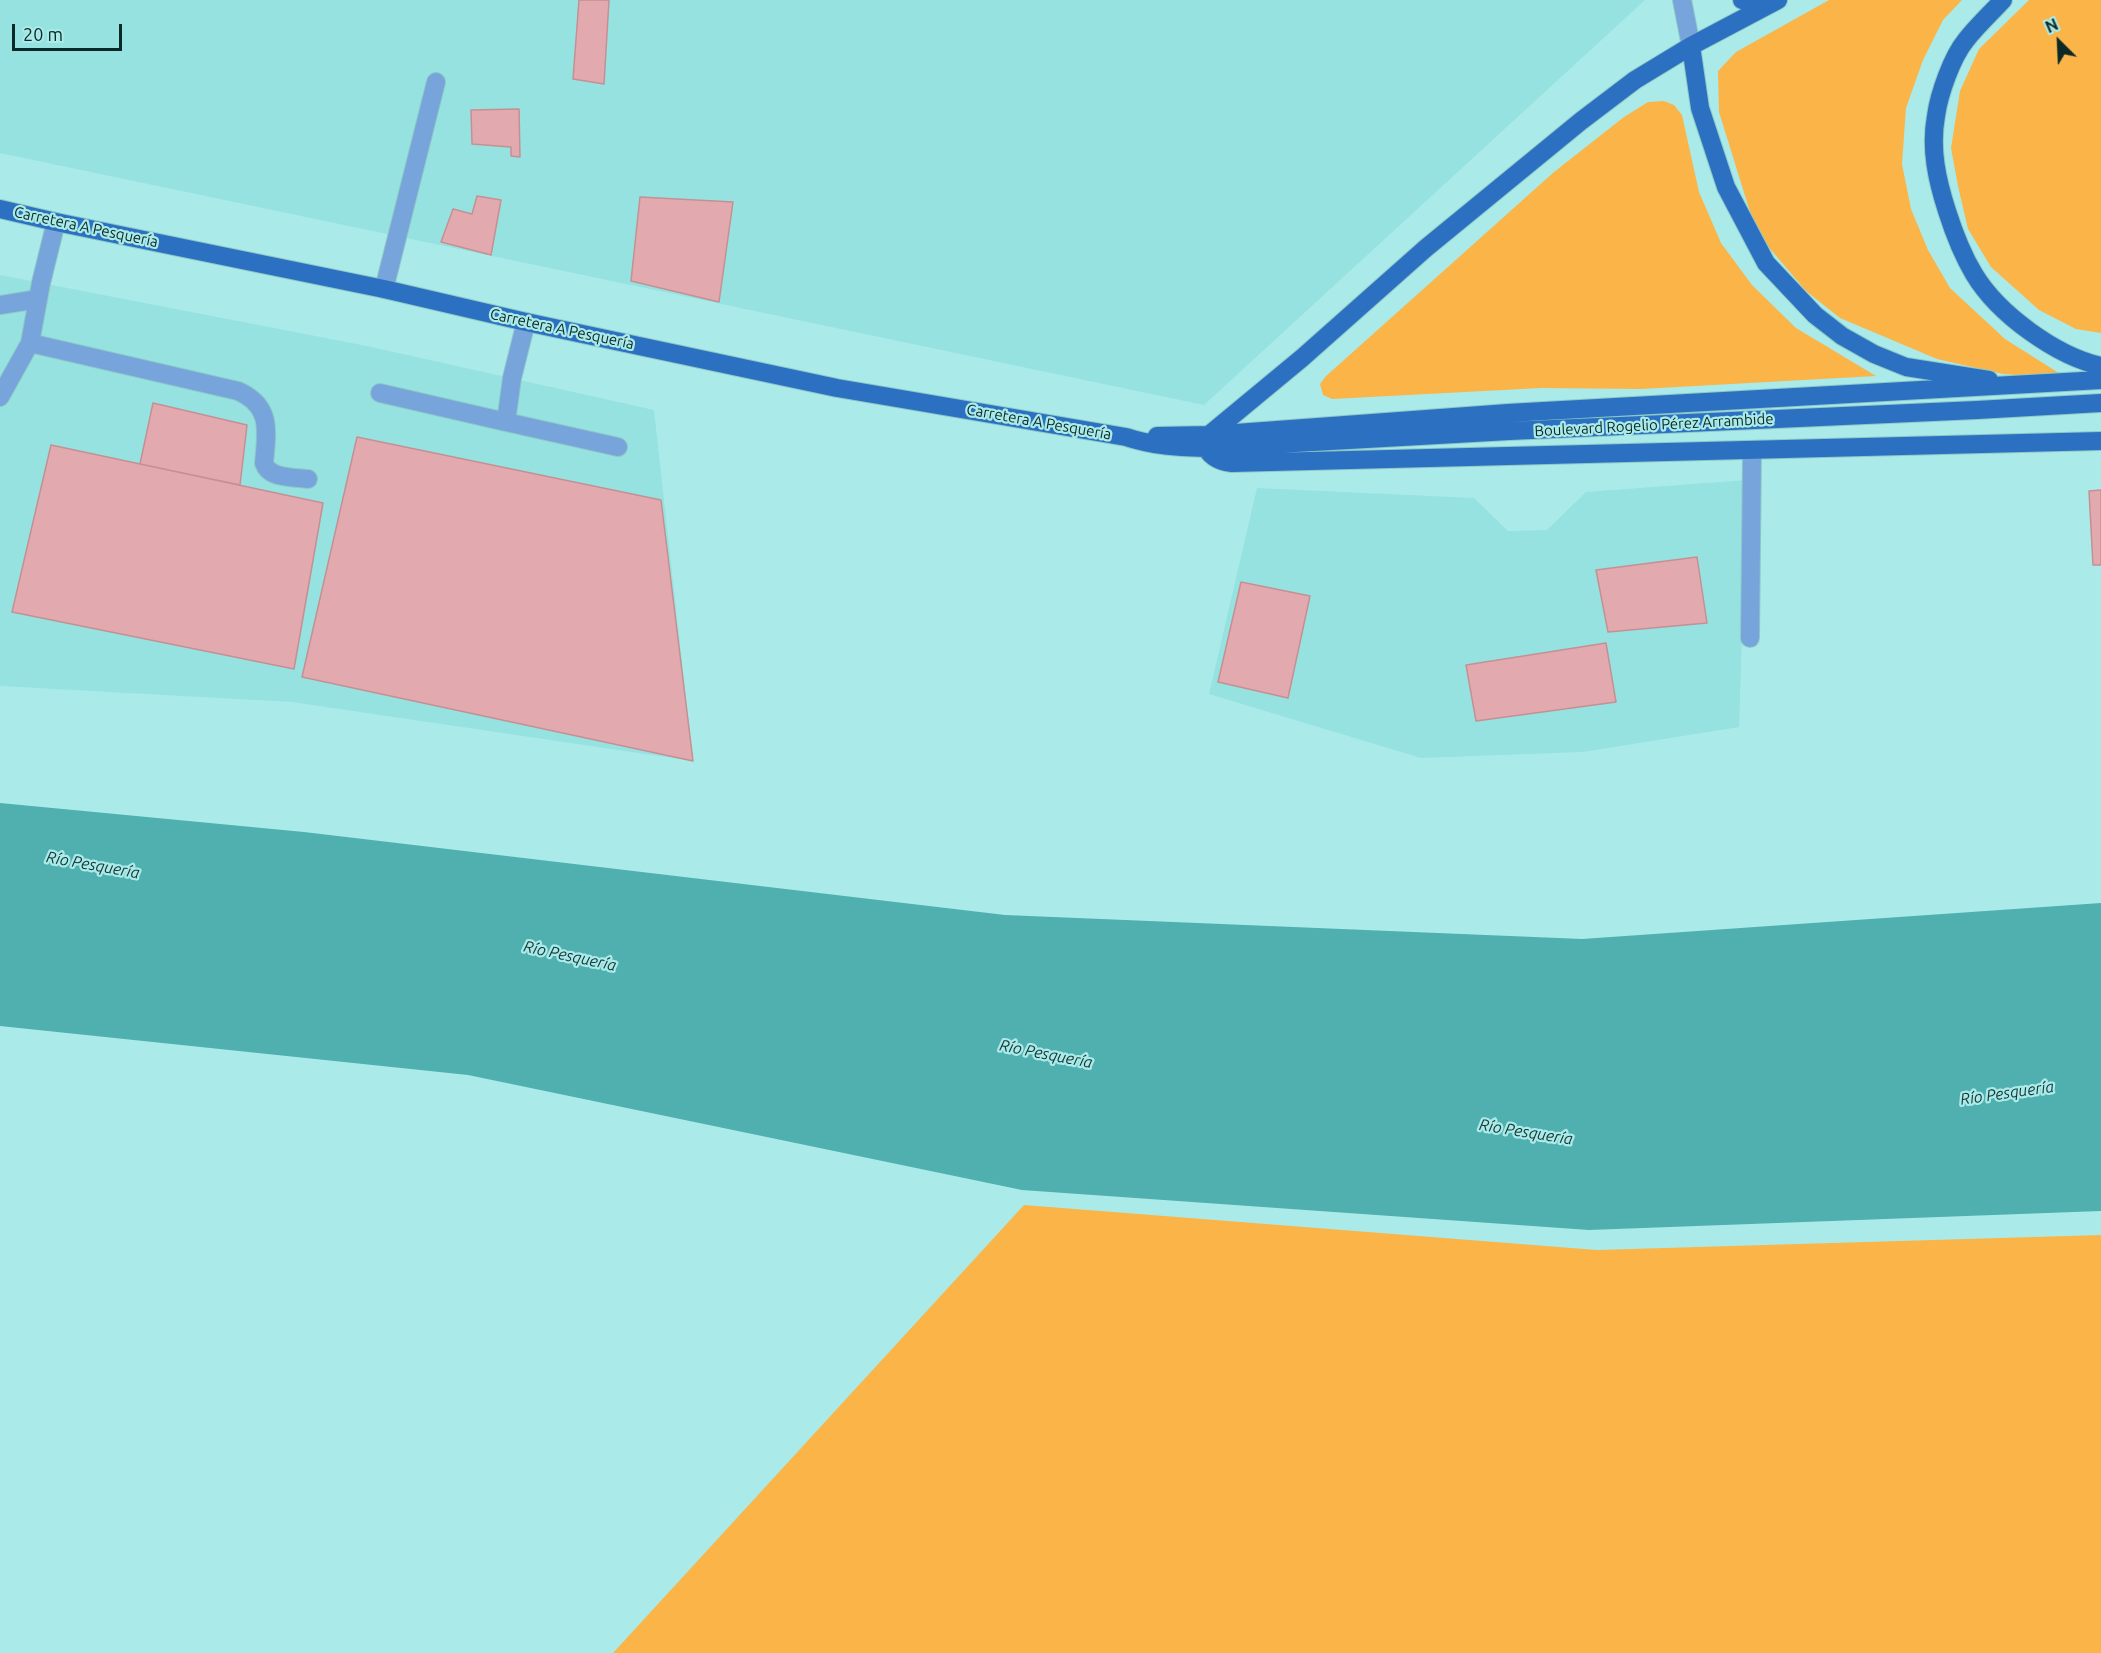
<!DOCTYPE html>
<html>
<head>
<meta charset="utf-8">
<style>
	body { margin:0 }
	#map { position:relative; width:2101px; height:1653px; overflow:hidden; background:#aaebea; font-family:Ubuntu,sans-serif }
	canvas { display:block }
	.north { position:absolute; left:2029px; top:12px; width:60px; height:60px; -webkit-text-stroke:4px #aaebea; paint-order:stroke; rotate:336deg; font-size:16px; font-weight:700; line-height:24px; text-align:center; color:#0c2827 }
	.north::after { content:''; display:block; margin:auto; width:21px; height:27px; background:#0c2827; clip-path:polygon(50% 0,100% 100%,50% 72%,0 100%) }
	.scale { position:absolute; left:12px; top:24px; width:110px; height:27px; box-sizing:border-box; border:3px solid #0c2827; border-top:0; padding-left:8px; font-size:18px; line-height:21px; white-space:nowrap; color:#0c2827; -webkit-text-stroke:4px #aaebea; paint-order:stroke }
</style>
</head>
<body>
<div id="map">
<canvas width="2101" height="1653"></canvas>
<div class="north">N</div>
<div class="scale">20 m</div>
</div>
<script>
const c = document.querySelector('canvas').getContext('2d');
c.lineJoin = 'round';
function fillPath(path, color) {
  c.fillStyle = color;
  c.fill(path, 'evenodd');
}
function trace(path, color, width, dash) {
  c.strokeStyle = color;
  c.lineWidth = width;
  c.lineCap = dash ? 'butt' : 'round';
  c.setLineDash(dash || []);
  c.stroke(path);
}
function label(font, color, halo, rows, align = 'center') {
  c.font = font + ' Ubuntu,sans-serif';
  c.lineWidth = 4.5;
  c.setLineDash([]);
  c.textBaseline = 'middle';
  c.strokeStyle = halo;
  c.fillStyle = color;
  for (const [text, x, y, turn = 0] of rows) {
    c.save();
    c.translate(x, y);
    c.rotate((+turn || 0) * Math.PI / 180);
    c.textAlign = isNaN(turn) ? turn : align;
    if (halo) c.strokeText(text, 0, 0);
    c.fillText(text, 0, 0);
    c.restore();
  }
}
fillPath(new Path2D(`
	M 0,0 L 1645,0 L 1204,405 L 0,153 Z
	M 0,275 L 367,346 L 654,410 L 693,761 L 292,702 L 0,686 Z
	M 1747,480 L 1739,727 L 1583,752 L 1421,758 L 1209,694 L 1257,488 L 1474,498 L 1508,531 L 1547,530 L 1586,492 Z`), '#95e2e0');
fillPath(new Path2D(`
	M 1829,0 L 1962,0 L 1943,20 L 1923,60 L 1906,108 L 1902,164 L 1911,209 L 1928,250 L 1950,288 L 2005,339 L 2062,375 L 2029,376 L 2003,374 L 1937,359 L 1840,318 L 1806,291 L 1766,244 L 1751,215 L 1719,112 L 1718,71 L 1736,52 Z
	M 2029,0 L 2101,0 L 2101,333 L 2076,329 L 2039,310 L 1991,267 L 1968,229 L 1958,186 L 1951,148 L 1960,91 L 1979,49 Z
	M 1664,101 L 1674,105 L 1682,115 L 1699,192 L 1721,243 L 1752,285 L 1796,328 L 1876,376 L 1641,389 L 1541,388 L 1332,399 L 1323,395 L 1320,384 L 1325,377 L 1554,172 L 1624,117 L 1648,102 Z
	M 1024,1205 L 1597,1250 L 2101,1235 L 2101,1653 L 613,1653 Z`), '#fab448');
fillPath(new Path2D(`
	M 0,803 L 304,832 L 1005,915 L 1582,939 L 2101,903 L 2101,1211 L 1589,1230 L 1022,1190 L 468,1075 L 0,1026 Z`), '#4fb0af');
const building = new Path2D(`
	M 579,0 L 609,0 L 604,84 L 573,79 Z
	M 519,109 L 520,157 L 511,156 L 511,147 L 472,144 L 471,110 Z
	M 477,196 L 501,200 L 491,255 L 441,242 L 453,209 L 472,214 Z
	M 640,197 L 733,202 L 719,302 L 631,281 Z
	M 153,403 L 247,425 L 240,485 L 140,464 Z
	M 357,437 L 661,500 L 693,761 L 302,677 Z
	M 51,445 L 323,503 L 294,669 L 12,612 Z
	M 2101,490 L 2101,565 L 2093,565 L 2089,491 Z
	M 1697,557 L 1707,623 L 1608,632 L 1596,570 Z
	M 1241,582 L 1310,596 L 1288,698 L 1218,682 Z
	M 1606,643 L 1616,702 L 1476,721 L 1466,665 Z`);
fillPath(building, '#e2aaae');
trace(building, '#c59093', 1.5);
const minor = new Path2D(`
	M 1682,0 L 1691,46
	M 384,289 L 436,82
	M 0,305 L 38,299
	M 30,343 L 238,391 C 272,406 267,431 264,463 C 269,479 294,477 308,479
	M 380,393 L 506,422 L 512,378 L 526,322
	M 0,397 L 30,343 L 41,283 L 56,222
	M 506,422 L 618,447
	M 1750,638 L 1752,451`);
const major = new Path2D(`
	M 1742,0 L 1750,2 L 1772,1
	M 1778,0 L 1691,46 L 1635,80 L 1581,121 L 1426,248 L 1302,358 L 1209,435 L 1206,448 C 1212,458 1220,461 1231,463 L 2101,441
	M 2003,0 C 1991,13 1977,26 1966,40 C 1952,57 1939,94 1936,116 C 1930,149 1937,180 1947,211 C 1954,233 1962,254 1974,274 C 1998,314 2056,356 2101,366
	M 1691,46 L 1700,108 L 1726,187 L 1766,263 L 1815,315 L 1842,336 L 1874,354 L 1906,367 L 1989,380
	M 0,209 L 56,222 L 384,289 L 526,322 L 837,388 L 1126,437 C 1153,446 1178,447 1206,448 L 1509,431 L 1977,410 L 2101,403
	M 1157,436 L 1209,435 L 1508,413 L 2101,380`);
trace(minor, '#8ec8c7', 20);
trace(major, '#8ec8c7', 20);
trace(minor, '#78a4dc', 18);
trace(major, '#2b70c1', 18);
label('15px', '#0c2827', '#aaebea', [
	["Carretera A Pesquería",86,227,12],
	["Carretera A Pesquería",562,329,12],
	["Carretera A Pesquería",1039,422,10],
	["Boulevard Rogelio Pérez Arrambide",1654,425,-3]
]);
label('italic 16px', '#173635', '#aaebea', [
	["Río Pesquería",93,865,10],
	["Río Pesquería",570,956,12],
	["Río Pesquería",1046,1054,11],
	["Río Pesquería",2007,1093,-8],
	["Río Pesquería",1526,1132,9]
]);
</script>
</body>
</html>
